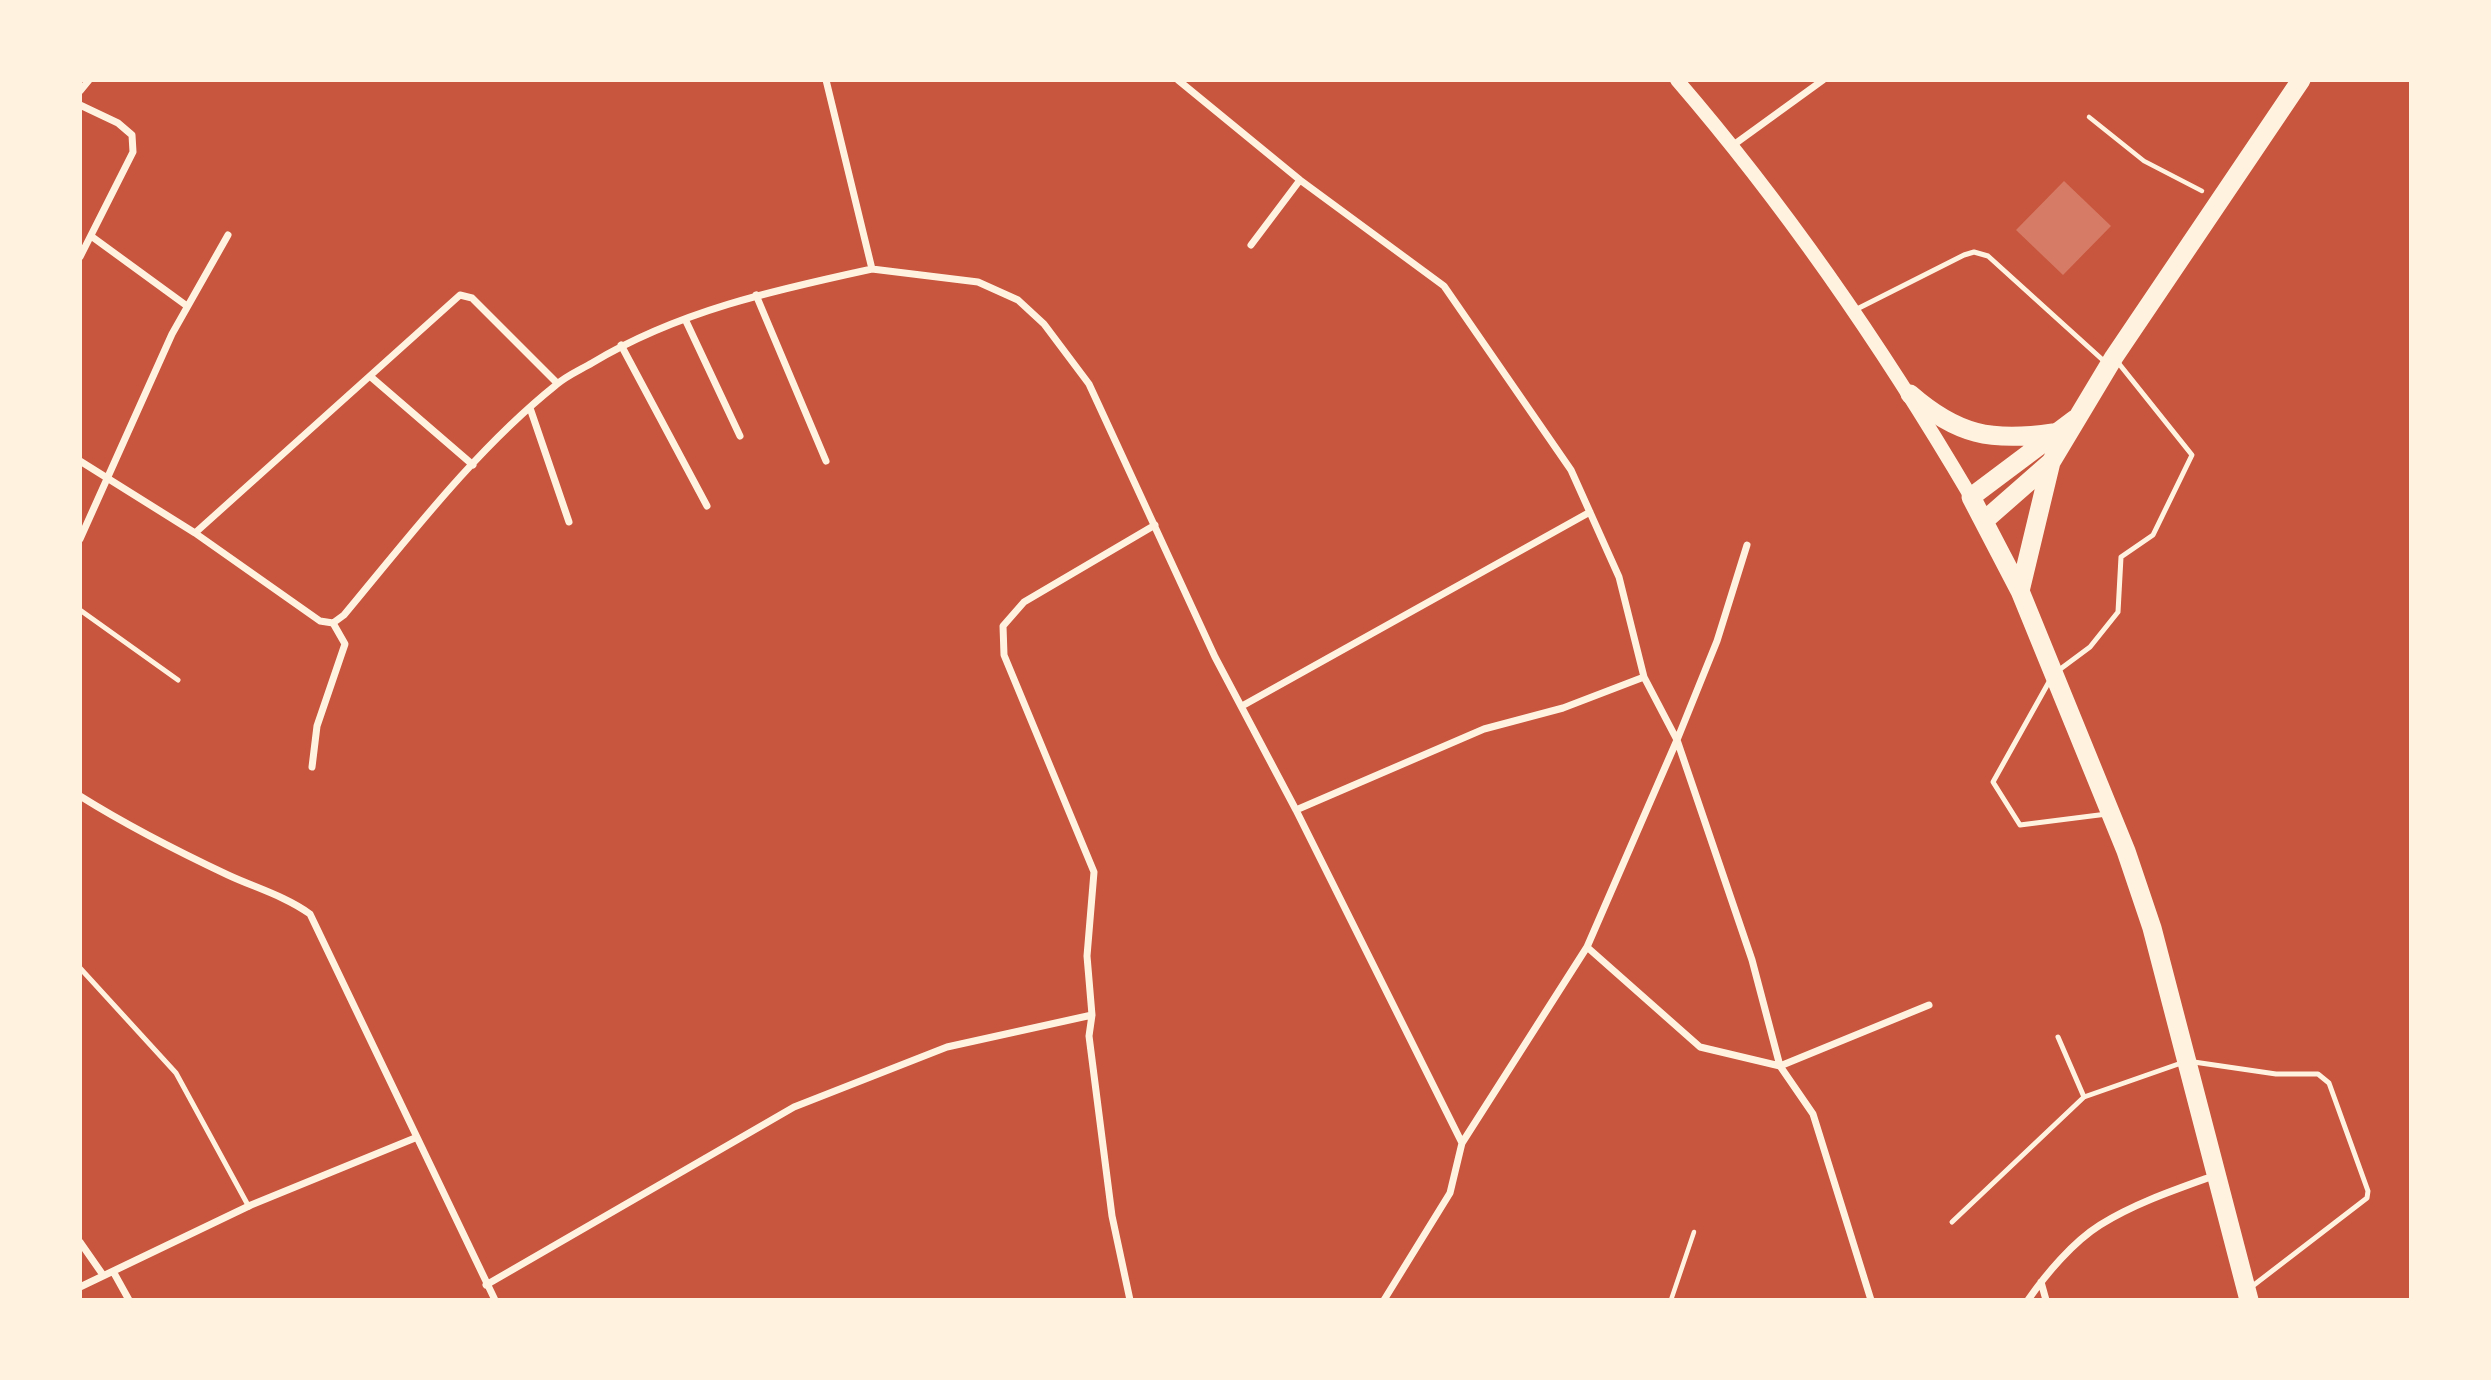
<!DOCTYPE html>
<html>
<head>
<meta charset="utf-8">
<style>
	body { margin:0 }
	#map { position:relative; width:2491px; height:1380px; overflow:hidden; background:#c8553d; font-family:"Work Sans",sans-serif }
	canvas { display:block }
	.frame { position:absolute; inset:0; border:82px solid #fff3e0; pointer-events:none }
</style>
</head>
<body>
<div id="map">
<canvas width="2491" height="1380"></canvas>
<div class="frame"></div>
</div>
<script>
const c = document.querySelector('canvas').getContext('2d');
c.lineJoin = 'round';
function fillPath(path, color) {
  c.fillStyle = color;
  c.fill(path, 'evenodd');
}
function trace(path, color, width, dash) {
  c.strokeStyle = color;
  c.lineWidth = width;
  c.lineCap = dash ? 'butt' : 'round';
  c.setLineDash(dash || []);
  c.stroke(path);
}
fillPath(new Path2D(`
	M 2064,181 L 2111,226 L 2063,275 L 2016,230 Z`), '#d67c66');
trace(new Path2D(`
	M 2089,117 L 2144,161 L 2202,191
	M 1671,1300 L 1694,1232`), '#fff3e0', 4.5);
trace(new Path2D(`
	M 1855,310 L 1964,255 L 1974,252 L 1988,256 L 2105,362
	M 80,610 L 178,680
	M 2059,670 L 2090,647 L 2118,612 L 2121,557 L 2153,535 L 2192,455 L 2116,360
	M 2050,680 L 1993,782 L 2020,825 L 2107,814
	M 80,968 L 176,1073 L 249,1207
	M 2058,1037 L 2084,1097
	M 1952,1222 L 2084,1097 L 2187,1061 L 2276,1074 L 2318,1074 L 2329,1083 L 2368,1191 L 2367,1198 L 2250,1288`), '#fff3e0', 5);
trace(new Path2D(`
	M 1178,80 L 1300,180 L 1444,286 L 1571,470 L 1619,577 L 1644,677 L 1677,740 L 1587,947 L 1462,1143 L 1450,1193 L 1384,1300
	M 80,91 L 89,80
	M 80,105 L 118,123 L 132,135 L 133,152 L 80,257
	M 1732,146 L 1823,80
	M 91,236 L 187,306
	M 1251,245 L 1300,180
	M 872,269 L 978,282 L 1018,300 L 1044,324 L 1089,384 L 1215,657 L 1296,810 L 1462,1143
	M 756,295 L 826,461
	M 685,319 L 740,436
	M 621,345 L 707,506
	M 371,377 L 473,465
	M 530,408 L 569,522
	M 80,461 L 195,533 L 320,621 L 333,623 L 344,615 C 409,537 476,449 556,385 C 566,376 580,370 592,363 C 678,311 775,290 872,269 L 826,80
	M 195,533 L 460,295 L 472,298 L 557,383
	M 80,539 L 172,334 L 228,235
	M 1747,545 L 1717,641 L 1677,740 L 1752,960 L 1780,1066 L 1813,1114 L 1871,1300
	M 1242,706 L 1590,512
	M 312,767 L 317,726 L 345,644 L 333,623
	M 80,796 C 128,826 177,851 228,875 C 256,888 285,896 310,914 L 495,1300
	M 1296,810 L 1484,729 L 1563,708 L 1644,677
	M 1587,947 L 1700,1047 L 1780,1066 L 1929,1005
	M 80,1242 L 103,1275
	M 114,1273 L 129,1300
	M 2041,1282 L 2046,1300
	M 486,1285 L 794,1107 L 947,1047 L 1092,1015
	M 80,1287 L 251,1205 L 415,1138
	M 1130,1300 L 1112,1216 L 1089,1036 L 1092,1015 L 1087,956 L 1094,872 L 1004,655 L 1003,626 L 1024,602 L 1155,525
	M 2028,1300 C 2046,1274 2073,1242 2100,1225 C 2135,1203 2177,1189 2216,1175`), '#fff3e0', 7);
trace(new Path2D(`
	M 1677,80 C 1789,210 1884,349 1971,497`), '#fff3e0', 14);
trace(new Path2D(`
	M 1910,394 C 1957,435 1991,442 2053,433
	M 2075,419 L 1971,497 L 2020,591 L 2126,851 L 2152,928 L 2249,1300
	M 1985,520 L 2050,463
	M 2020,591 L 2051,462 L 2114,357 L 2301,80`), '#fff3e0', 19);
</script>
</body>
</html>
